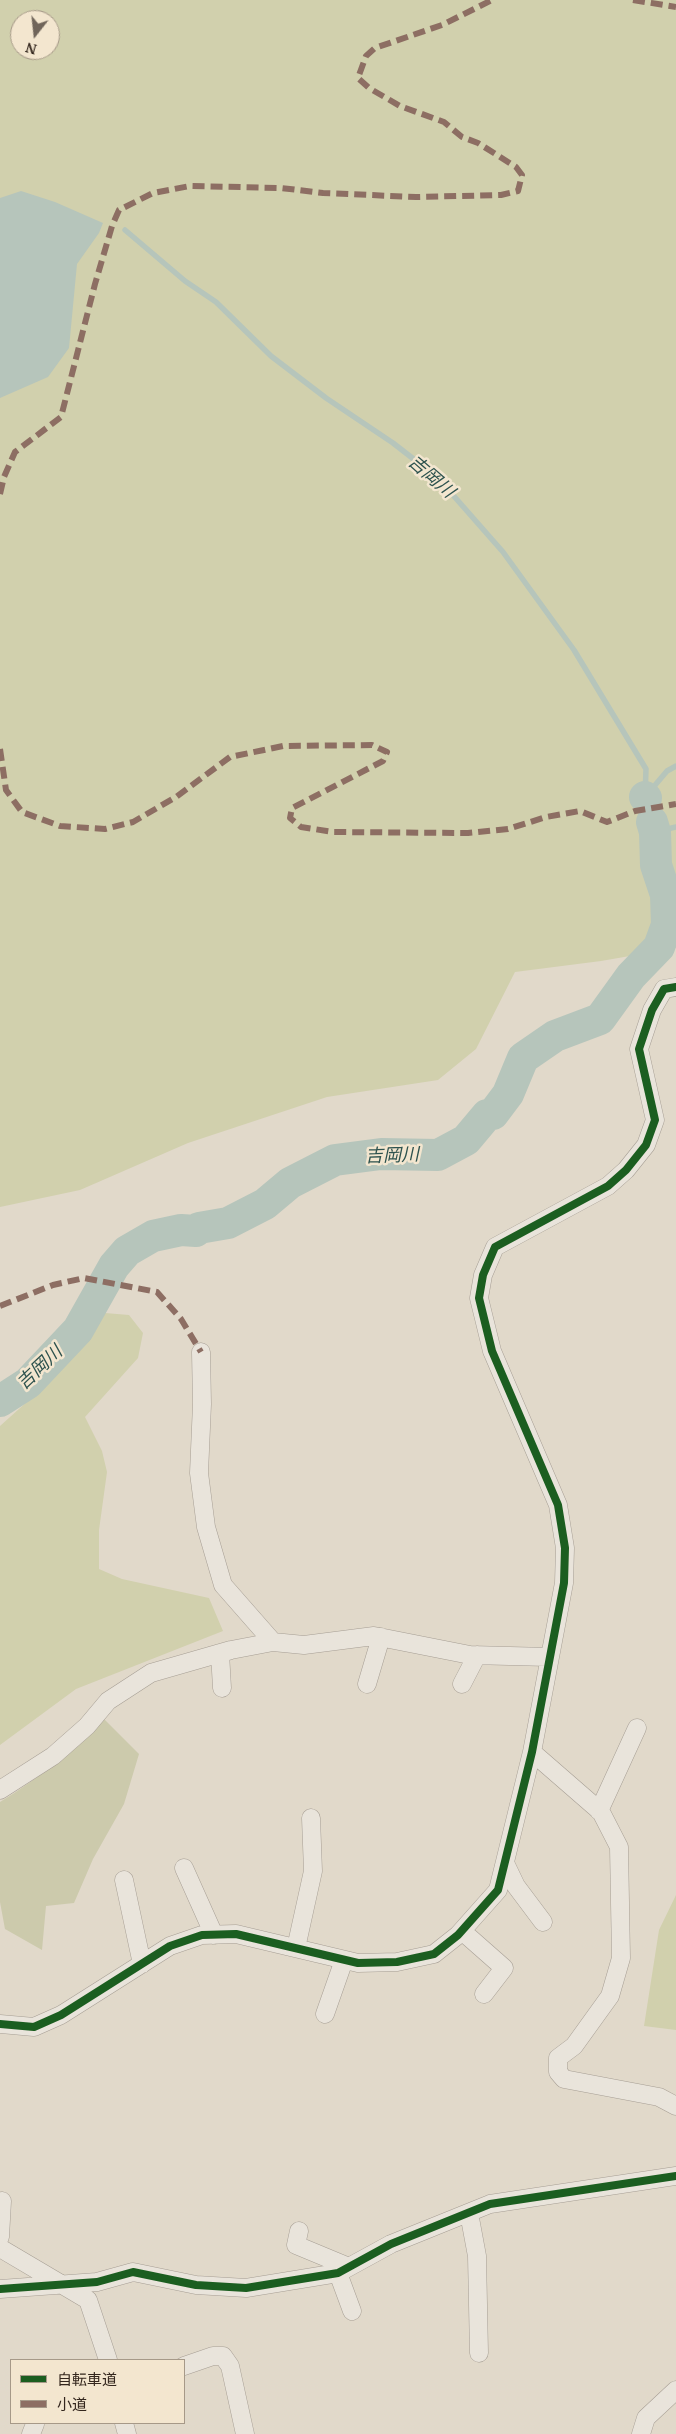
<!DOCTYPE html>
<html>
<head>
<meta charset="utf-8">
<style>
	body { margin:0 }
	#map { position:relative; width:676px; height:2434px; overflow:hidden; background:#e1d9ca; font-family:"PT Serif","Noto Sans JP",serif }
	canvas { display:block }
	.legend { position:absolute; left:10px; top:2359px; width:175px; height:65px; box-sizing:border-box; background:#f3e6cf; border:1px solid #a69988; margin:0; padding:6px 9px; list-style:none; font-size:15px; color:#33261d }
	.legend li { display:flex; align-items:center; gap:10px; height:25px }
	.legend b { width:25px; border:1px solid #a69988 }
	.north { position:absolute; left:10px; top:10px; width:50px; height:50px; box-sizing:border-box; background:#f3e6cf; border:1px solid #a69988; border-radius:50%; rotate:196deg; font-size:14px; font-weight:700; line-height:20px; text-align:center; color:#33261d }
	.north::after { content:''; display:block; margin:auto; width:18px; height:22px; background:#70655a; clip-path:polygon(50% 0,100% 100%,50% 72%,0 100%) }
</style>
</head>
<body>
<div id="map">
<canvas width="676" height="2434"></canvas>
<ul class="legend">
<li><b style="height:6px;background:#1b5e20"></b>自転車道</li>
<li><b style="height:6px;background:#8d6e63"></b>小道</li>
</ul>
<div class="north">N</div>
</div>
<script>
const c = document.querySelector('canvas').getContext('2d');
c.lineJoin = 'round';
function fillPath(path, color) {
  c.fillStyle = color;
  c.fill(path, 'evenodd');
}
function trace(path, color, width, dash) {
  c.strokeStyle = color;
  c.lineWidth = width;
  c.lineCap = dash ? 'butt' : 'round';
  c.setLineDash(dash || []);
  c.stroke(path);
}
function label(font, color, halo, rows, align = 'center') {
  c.font = font + ' "PT Serif","Noto Sans JP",serif';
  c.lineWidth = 5;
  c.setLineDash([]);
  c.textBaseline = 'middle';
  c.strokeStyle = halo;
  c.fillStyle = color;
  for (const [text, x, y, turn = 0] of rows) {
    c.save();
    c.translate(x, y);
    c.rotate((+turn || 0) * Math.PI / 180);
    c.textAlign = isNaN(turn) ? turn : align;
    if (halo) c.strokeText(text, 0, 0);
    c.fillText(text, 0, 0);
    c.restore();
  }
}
fillPath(new Path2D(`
	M 0,0 L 676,0 L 676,948 L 601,961 L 515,972 L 476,1049 L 438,1080 L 327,1097 L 188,1143 L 80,1190 L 0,1207 ZM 20,20 L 50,20 L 50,50 L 20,50 Z
	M 105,1313 L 129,1315 L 143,1333 L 138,1358 L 85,1417 L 102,1451 L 107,1472 L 99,1530 L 99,1569 L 122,1579 L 209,1598 L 223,1631 L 76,1689 L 0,1745 L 0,1426 L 39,1391 L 69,1342 Z
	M 676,1895 L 676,2030 L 644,2026 L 659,1930 Z`), '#d1d0ad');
fillPath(new Path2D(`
	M 104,1719 L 139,1754 L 124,1804 L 93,1859 L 74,1903 L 46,1906 L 42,1950 L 5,1929 L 0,1902 L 0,1802 C 39,1778 72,1752 104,1719 Z`), '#cccaac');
fillPath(new Path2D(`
	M 21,191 L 55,202 L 103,223 L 99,233 L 77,264 L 69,348 L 48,377 L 0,398 L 0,198 Z`), '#b6c5bb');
trace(new Path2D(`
	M 125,230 L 185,281 L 216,302 L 271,356 L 326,398 L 393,443 L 438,478 L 503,552 L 574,650 L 646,769 L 645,797
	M 645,797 L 667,771 L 676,766
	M 655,832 L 676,827`), '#b6c5bb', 5.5);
trace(new Path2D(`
	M 645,797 L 646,798
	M 0,1401 L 28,1383 L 78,1330 L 114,1266 L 127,1251 L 153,1236 L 181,1230 L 196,1231 L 199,1228 L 228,1223 L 265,1204 L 290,1183 L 335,1160 L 381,1154 L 438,1155 L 466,1140 L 487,1115 L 493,1114 L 508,1094 L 523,1058 L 555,1036 L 600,1019 L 631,976 L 659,947 L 667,925 L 666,895 L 656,865 L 655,832 L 652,822`), '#b6c5bb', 32);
const minor = new Path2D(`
	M 201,1352 L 202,1404 L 199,1473 L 206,1527 L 223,1585 L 273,1642
	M 220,1653 L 222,1688
	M 367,1684 L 381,1637
	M 462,1684 L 477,1655
	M 532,1752 L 601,1812 L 619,1847 L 621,1958 L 610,1996 L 574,2046 L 558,2058 L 558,2072 L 564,2079 L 659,2097 L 676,2106
	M 0,1790 L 53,1756 L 87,1726 L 108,1701 L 151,1673 L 231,1650 L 273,1642 L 304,1645 L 374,1636 L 470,1655 L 549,1657
	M 599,1811 L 637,1728
	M 505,1863 L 516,1886 L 543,1922
	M 184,1868 L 214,1935
	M 124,1880 L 142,1964
	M 462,1931 L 504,1968 L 484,1994
	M 296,1948 L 313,1871 L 311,1818
	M 325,2014 L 344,1960
	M 0,2024 L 34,2027 L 61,2015 L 170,1946 L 202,1935 L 236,1934 L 358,1963 L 397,1962 L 434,1954 L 458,1935 L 498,1890 L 532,1752 L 564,1583 L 565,1548 L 558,1505 L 492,1351 L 479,1298 L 483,1275 L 495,1247 L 608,1186 L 626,1170 L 646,1145 L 655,1120 L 639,1049 L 652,1010 L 664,989 L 676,987
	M 469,2213 L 477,2256 L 479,2353
	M 299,2231 L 296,2245 L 349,2267
	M 0,2237 L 2,2201
	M 0,2248 L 88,2300 L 108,2360
	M 338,2273 L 352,2311
	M 0,2289 L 97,2282 L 133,2272 L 196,2285 L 246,2288 L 338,2273 L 391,2244 L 490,2204 L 676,2176
	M 184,2366 L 213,2356 L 223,2356 L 230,2366 L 245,2434
	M 124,2423 L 127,2434
	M 31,2434 L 35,2424
	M 641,2434 L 646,2418 L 676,2390`);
trace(minor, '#a69e94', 19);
trace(minor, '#e9e4db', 18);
trace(new Path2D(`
	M 633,0 L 676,7
	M 0,494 L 4,477 L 15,452 L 61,417 L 95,284 L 112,226 L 119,210 L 153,193 L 190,186 L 281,188 L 323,193 L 416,197 L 501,195 L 518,191 L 522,175 L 516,167 L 478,143 L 462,137 L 444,122 L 400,106 L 369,88 L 358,78 L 366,56 L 375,48 L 442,25 L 492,0
	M 0,749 L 6,790 L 22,812 L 60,826 L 105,829 L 133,822 L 176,797 L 230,757 L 283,746 L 372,745 L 387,752 L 383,761 L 292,808 L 290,818 L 301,827 L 333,832 L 468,833 L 508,829 L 546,817 L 580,811 L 607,822 L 635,811 L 676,804
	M 0,1306 L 53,1285 L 84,1278 L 157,1292 L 181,1319 L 201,1352`), '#8d6e63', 6, [12, 6]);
trace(new Path2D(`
	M 0,2024 L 34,2027 L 61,2015 L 170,1946 L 202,1935 L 236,1934 L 358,1963 L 397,1962 L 434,1954 L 458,1935 L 498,1890 L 532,1752 L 564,1583 L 565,1548 L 558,1505 L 492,1351 L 479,1298 L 483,1275 L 495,1247 L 608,1186 L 626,1170 L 646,1145 L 655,1120 L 639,1049 L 652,1010 L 664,989 L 676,987
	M 0,2289 L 97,2282 L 133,2272 L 196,2285 L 246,2288 L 338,2273 L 391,2244 L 490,2204 L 676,2176`), '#1b5e20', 8);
label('italic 18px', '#2d524e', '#f3e6cf', [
	["吉岡川",431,477,41],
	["吉岡川",392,1156,-2],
	["吉岡川",40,1368,-43]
]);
</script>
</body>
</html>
